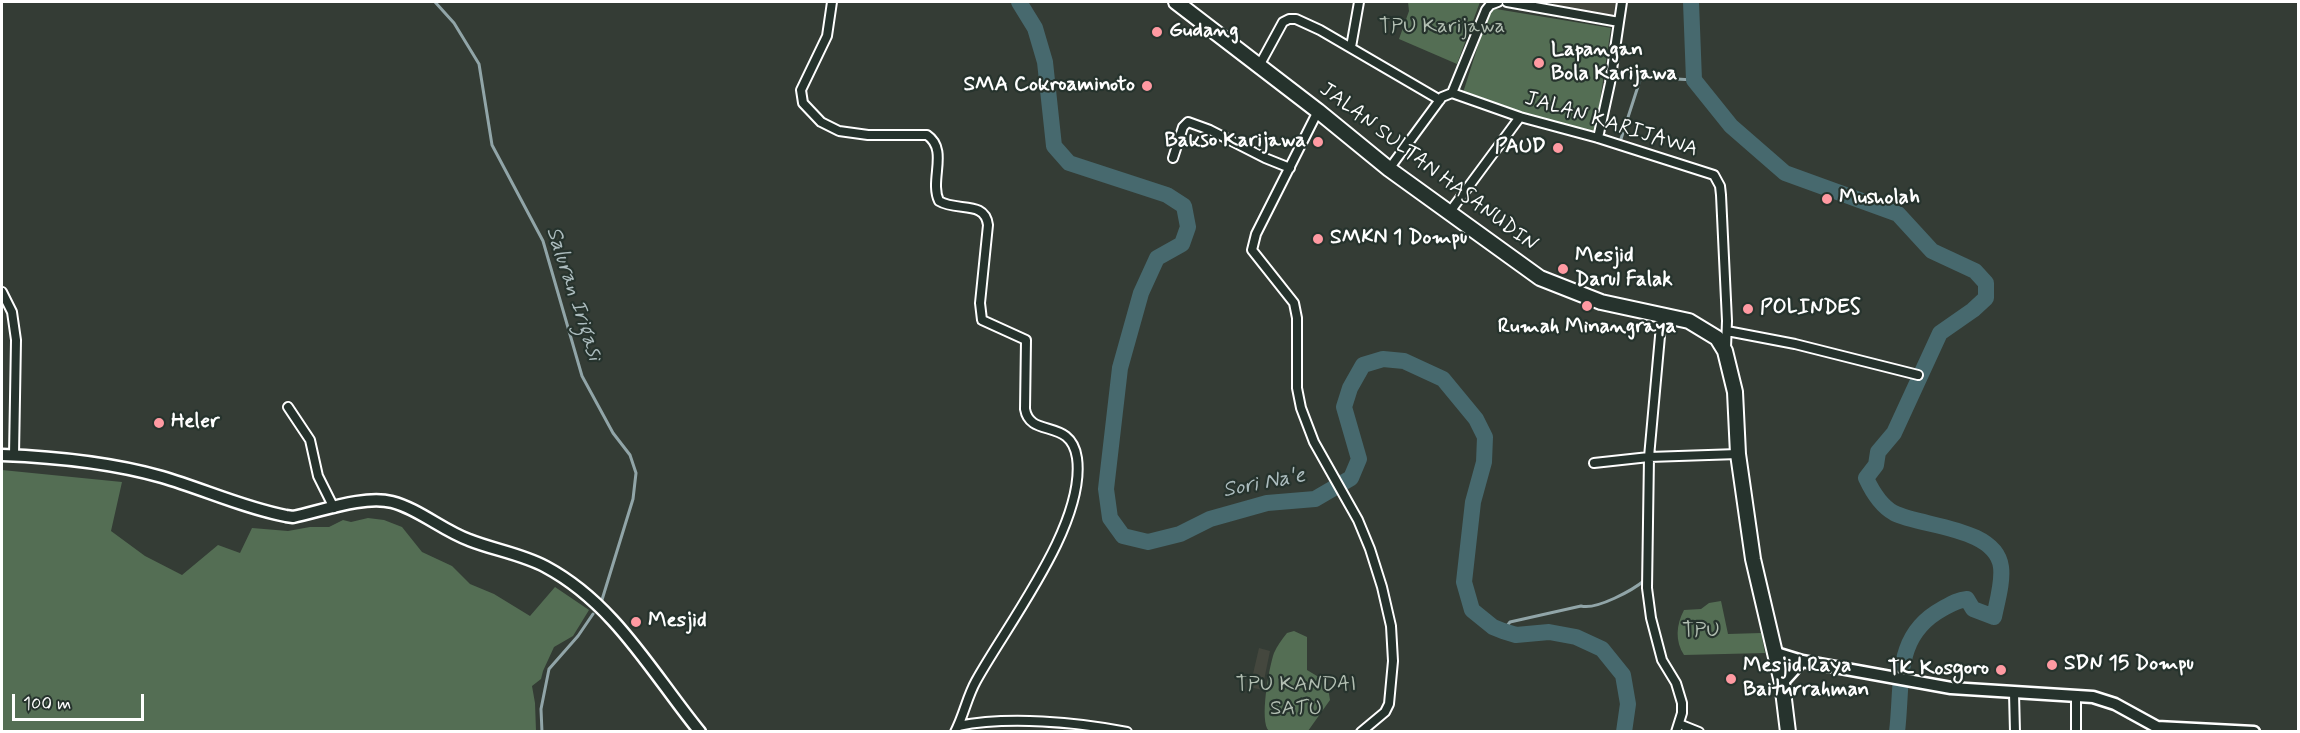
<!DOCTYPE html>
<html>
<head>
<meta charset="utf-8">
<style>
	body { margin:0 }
	#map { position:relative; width:2300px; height:733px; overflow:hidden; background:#343c35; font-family:Mynerve,sans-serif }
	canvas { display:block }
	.frame { position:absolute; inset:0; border:3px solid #fff; pointer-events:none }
	.scale { position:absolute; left:12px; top:694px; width:132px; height:27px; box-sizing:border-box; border:3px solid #fff; border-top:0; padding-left:8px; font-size:18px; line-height:21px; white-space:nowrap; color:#fff; -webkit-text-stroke:4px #26332d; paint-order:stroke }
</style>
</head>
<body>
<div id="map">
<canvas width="2300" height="733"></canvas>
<div class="frame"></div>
<div class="scale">100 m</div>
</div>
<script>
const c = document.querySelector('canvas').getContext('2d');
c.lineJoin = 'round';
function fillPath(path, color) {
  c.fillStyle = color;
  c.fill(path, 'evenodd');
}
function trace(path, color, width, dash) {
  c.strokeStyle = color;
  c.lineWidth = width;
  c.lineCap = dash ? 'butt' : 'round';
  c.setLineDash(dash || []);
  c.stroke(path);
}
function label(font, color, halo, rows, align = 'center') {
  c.font = font + ' Mynerve,sans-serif';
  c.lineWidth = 4.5;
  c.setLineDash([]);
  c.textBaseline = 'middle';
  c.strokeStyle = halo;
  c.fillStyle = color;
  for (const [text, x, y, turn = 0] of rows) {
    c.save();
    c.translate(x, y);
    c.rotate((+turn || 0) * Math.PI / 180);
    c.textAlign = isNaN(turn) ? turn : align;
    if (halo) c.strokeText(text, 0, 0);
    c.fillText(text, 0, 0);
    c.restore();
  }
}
fillPath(new Path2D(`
	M 1553,2 L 1616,2 L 1612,21 L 1552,9 Z
	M 1259,648 L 1270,651 L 1262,690 L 1250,687 Z`), '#44473e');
fillPath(new Path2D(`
	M 1408,2 L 1480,2 L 1457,64 L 1399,39 L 1409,11 Z
	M 1490,8 L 1611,28 L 1595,134 L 1461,99 Z
	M 2,470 L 122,482 L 111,531 L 145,556 L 182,575 L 218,545 L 240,553 L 252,528 L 288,531 L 310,527 L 329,527 L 343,520 L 351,522 L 368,518 L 384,520 L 402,527 L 422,552 L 452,566 L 470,584 L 494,594 L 530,616 L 555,587 L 589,610 L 573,636 L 554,647 L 543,671 L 541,679 L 532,686 L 535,703 L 536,731 L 2,731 Z
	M 1721,601 L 1728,634 L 1761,633 L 1765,653 L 1684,655 C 1675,641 1676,625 1684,610 L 1701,609 L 1709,603 Z
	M 1294,631 L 1307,637 L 1307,670 L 1327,682 L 1330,700 L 1308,731 L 1269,731 C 1259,722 1269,667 1274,653 C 1277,646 1282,639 1287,633 Z`), '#546e54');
trace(new Path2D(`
	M 435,2 L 454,23 L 479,64 L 492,145 L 543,241 L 582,376 L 613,433 L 630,455 L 636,473 L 633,499 L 601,603
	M 1620,142 L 1641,77 L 1694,80
	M 1503,631 L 1510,622 L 1581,606 C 1597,610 1633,590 1645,580
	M 542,732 L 541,709 L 549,669 L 578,636 L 593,614`), '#91a5a8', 3);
trace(new Path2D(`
	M 1019,2 L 1035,28 L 1045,62 L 1054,146 L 1069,163 L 1167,195 L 1184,206 L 1188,227 L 1182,244 L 1157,258 L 1141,293 L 1120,368 L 1106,489 L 1110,518 L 1123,536 L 1148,542 L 1180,534 L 1210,519 L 1267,503 L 1315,499 L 1351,478 L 1359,459 L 1344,407 L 1350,388 L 1363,365 L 1383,359 L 1404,361 L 1443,379 L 1476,419 L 1485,437 L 1484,462 L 1473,502 L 1464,582 L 1472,610 L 1493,627 L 1503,631 L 1516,635 L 1549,632 L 1576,637 L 1602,649 L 1623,675 L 1628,704 L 1624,732
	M 1691,2 L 1694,80 L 1731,126 L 1785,173 L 1898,214 L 1932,251 L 1975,271 L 1986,283 L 1986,298 L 1973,310 L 1940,333 L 1894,433 L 1878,452 L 1876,465 L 1866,478 C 1872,491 1881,506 1894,513 C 1922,527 1996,527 2001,567 C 2003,582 1997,602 1994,617 L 1973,609 L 1967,599 C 1957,600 1951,604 1942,609 C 1893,636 1903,683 1897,732`), '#47696e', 16);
const minor = new Path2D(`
	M 832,2 L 827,36 L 801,90 L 803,103 L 821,122 L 839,131 L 868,135 L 927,135 C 949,150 929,180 939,201 C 957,212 985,200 988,225 L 980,303 L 982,320 L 1026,340 L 1025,409 C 1030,439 1071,417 1077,458 C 1086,524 1008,623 976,681 C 967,697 964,715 955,732
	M 1507,2 L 1619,22 L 1610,83 L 1598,138
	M 1619,22 L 1622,2
	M 1351,47 L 1359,2
	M 1259,66 L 1283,22 L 1289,19 L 1296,19 L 1320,30 L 1440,100
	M 1452,93 L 1486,10 L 1490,5 L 1498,2
	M 1318,111 L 1256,234 L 1252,250 L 1294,303 L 1297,318 L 1297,388 L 1301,408 L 1314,442 L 1358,520 L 1370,549 L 1382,587 L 1391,626 L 1393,661 L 1389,704 L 1385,712 L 1361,732
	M 1173,158 L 1183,127 L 1188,122 L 1210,130 L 1265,158 L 1290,168
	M 1389,169 L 1442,97 L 1452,93 L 1520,117 L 1598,138 L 1714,175 L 1720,186 L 1721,195 L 1727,321 L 1726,348
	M 1449,213 L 1520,117
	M 2,292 L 12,312 L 16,340 L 14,455
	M 1662,314 L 1649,457 L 1647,588 L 1651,618 L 1662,660 L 1676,683 L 1682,703 L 1682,713 L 1676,732
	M 1727,331 L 1795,344 L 1918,375
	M 288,407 L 310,440 L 318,476 L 334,508
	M 1594,463 L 1649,457 L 1738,454
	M 2014,693 L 2015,732
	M 2076,695 L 2076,732
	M 1679,724 L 1699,732
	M 958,726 C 1008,716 1077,722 1127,732`);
const tertiary = new Path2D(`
	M 2,455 C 56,457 109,462 162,477 C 203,489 244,508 286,516 L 293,517 C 322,511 364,495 392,502 C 419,509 442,530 469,540 C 494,550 522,554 546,567 C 615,604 652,673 700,732`);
const secondary = new Path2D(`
	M 1776,653 L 1802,661 L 1951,688 L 2093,697 L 2115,704 L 2157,727 L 2160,732
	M 1782,683 L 1802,661
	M 2157,727 L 2254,732`);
const trunk = new Path2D(`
	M 1176,2 L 1318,111 L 1389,169 L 1540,278 L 1601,302 L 1689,321 L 1717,338 L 1725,351 L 1735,392 L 1738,454 L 1753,559 L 1782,683 L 1788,732`);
trace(minor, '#fff', 12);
trace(tertiary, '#fff', 15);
trace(secondary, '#fff', 15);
trace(trunk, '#fff', 18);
trace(minor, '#26332d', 8);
trace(tertiary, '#26332d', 10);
trace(secondary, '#26332d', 10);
trace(trunk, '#26332d', 14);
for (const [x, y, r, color] of [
	[1157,32,6,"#ff9aa2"],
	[1539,63,6,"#ff9aa2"],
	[1147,86,6,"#ff9aa2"],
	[1318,142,6,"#ff9aa2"],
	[1558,148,6,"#ff9aa2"],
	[1827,199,6,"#ff9aa2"],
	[1318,239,6,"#ff9aa2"],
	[1563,269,6,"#ff9aa2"],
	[1587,306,6,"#ff9aa2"],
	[1748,309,6,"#ff9aa2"],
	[159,423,6,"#ff9aa2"],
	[636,622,6,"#ff9aa2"],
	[2052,665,6,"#ff9aa2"],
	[2001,670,6,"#ff9aa2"],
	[1731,679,6,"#ff9aa2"]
]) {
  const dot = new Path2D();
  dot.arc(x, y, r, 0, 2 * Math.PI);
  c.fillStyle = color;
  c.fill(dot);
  trace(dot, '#26332d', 2);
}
label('21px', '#b2beb2', '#26332d', [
	["TPU Karijawa",1442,28],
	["TPU",1701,632],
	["TPU KANDAI",1296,686],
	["SATU",1296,710]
]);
label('bold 21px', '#fff', '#26332d', [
	["Gudang",1169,32],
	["Lapangan",1551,51],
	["Bola Karijawa",1551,75],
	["SMA Cokroaminoto",1135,86,"right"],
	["Bakso Karijawa",1306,142,"right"],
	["PAUD",1546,148,"right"],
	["Musholah",1839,199],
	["SMKN 1 Dompu",1330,239],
	["Mesjid",1575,257],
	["Darul Falak",1575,281],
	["POLINDES",1760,309],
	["Rumah Minangraya",1587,328,"center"],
	["Heler",171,423],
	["Mesjid",648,622],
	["SDN 15 Dompu",2064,665],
	["Mesjid Raya",1743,667],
	["Baiturrahman",1743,691],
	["TK Kosgoro",1989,670,"right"]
], 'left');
label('21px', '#fff', '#26332d', [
	["JALAN KARIJAWA",1611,125,17],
	["JALAN SULTAN HASANUDIN",1428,168,37]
]);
label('italic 22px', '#acbcbe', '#26332d', [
	["Saluran Irigasi",573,294,72],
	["Sori Na'e",1264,484,-11]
]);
</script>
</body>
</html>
